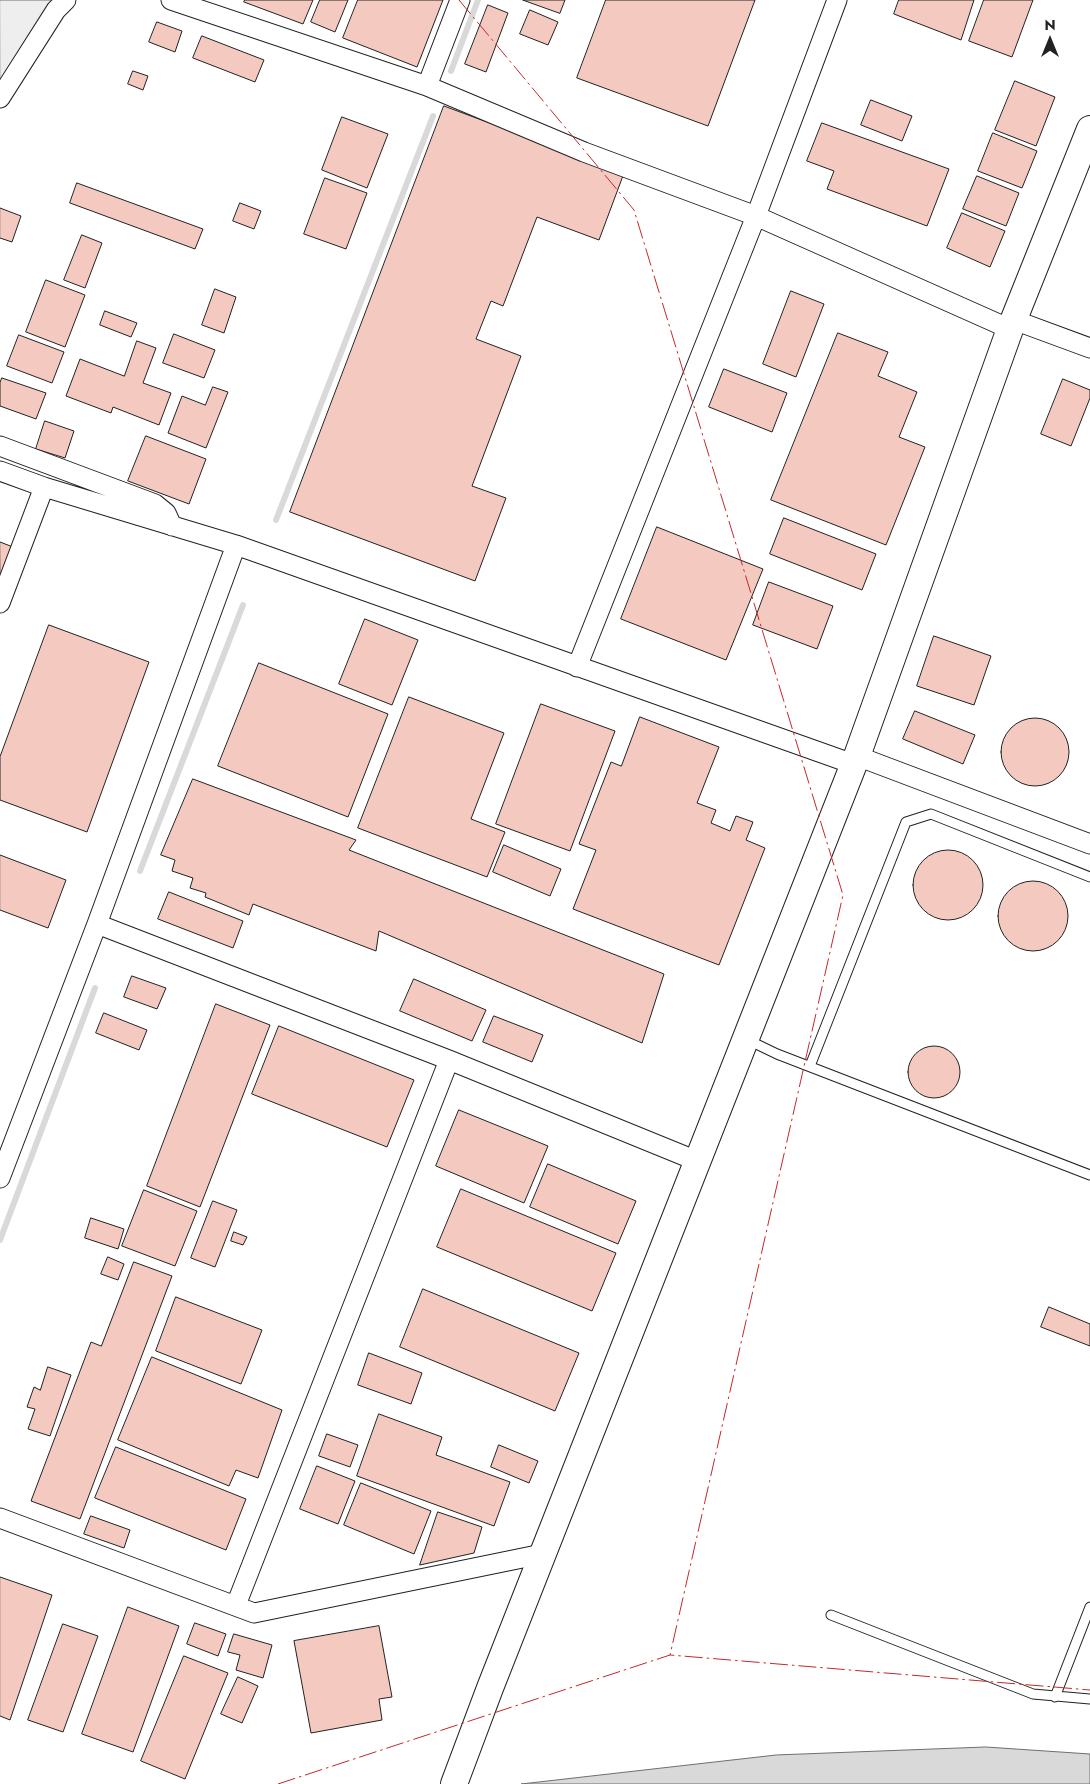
<!DOCTYPE html>
<html>
<head>
<meta charset="utf-8">
<style>
	body { margin:0 }
	#map { position:relative; width:1090px; height:1784px; overflow:hidden; background:#fff; font-family:Jost,sans-serif }
	canvas { display:block }
	.north { position:absolute; left:1025px; top:15px; width:50px; height:50px; -webkit-text-stroke:4px #fff; paint-order:stroke; rotate:0deg; font-size:14px; font-weight:700; line-height:20px; text-align:center; color:#222 }
	.north::after { content:''; display:block; margin:auto; width:18px; height:22px; background:#222; clip-path:polygon(50% 0,100% 100%,50% 72%,0 100%) }
</style>
</head>
<body>
<div id="map">
<canvas width="1090" height="1784"></canvas>
<div class="north">N</div>
</div>
<script>
const c = document.querySelector('canvas').getContext('2d');
c.lineJoin = 'round';
function fillPath(path, color) {
  c.fillStyle = color;
  c.fill(path, 'evenodd');
}
function trace(path, color, width, dash) {
  c.strokeStyle = color;
  c.lineWidth = width;
  c.lineCap = dash ? 'butt' : 'round';
  c.setLineDash(dash || []);
  c.stroke(path);
}
const green = new Path2D(`
	M 0,0 L 58,0 L 0,81 Z`);
fillPath(green, '#eee');
trace(green, '#6f6f6f', 1);
const water = new Path2D(`
	M 986,1747 L 1090,1754 L 1090,1784 L 521,1784 L 776,1755 Z`);
fillPath(water, '#d9d9d9');
trace(water, '#6f6f6f', 1);
trace(new Path2D(`
	M 451,71 L 478,0
	M 276,520 L 433,116
	M 140,871 L 243,605
	M 0,1240 L 95,988`), '#d9d9d9', 6);
const building = new Path2D(`
	M 245,0 L 313,0 L 303,24 L 244,2 Z
	M 320,0 L 348,0 L 335,32 L 311,22 Z
	M 358,0 L 443,0 L 417,67 L 343,38 Z
	M 523,0 L 565,0 L 560,13 Z
	M 606,0 L 755,0 L 708,126 L 577,78 Z
	M 899,0 L 974,0 L 961,40 L 894,14 Z
	M 984,0 L 1033,0 L 1012,57 L 969,41 Z
	M 488,5 L 508,13 L 486,72 L 465,64 Z
	M 530,10 L 558,22 L 548,45 L 520,34 Z
	M 157,22 L 182,31 L 175,52 L 149,42 Z
	M 202,36 L 264,60 L 255,82 L 193,58 Z
	M 133,71 L 148,76 L 143,90 L 128,84 Z
	M 1015,81 L 1055,97 L 1036,146 L 995,130 Z
	M 871,100 L 912,116 L 902,141 L 861,125 Z
	M 444,106 L 624,173 L 599,240 L 537,217 L 503,306 L 491,301 L 476,339 L 521,356 L 472,486 L 506,498 L 475,581 L 290,512 Z
	M 342,117 L 388,134 L 367,188 L 322,170 Z
	M 822,123 L 949,169 L 927,226 L 827,189 L 834,171 L 807,161 Z
	M 993,133 L 1037,151 L 1022,188 L 978,171 Z
	M 977,176 L 1019,193 L 1006,226 L 963,209 Z
	M 325,178 L 367,193 L 346,249 L 304,234 Z
	M 77,183 L 203,229 L 195,249 L 70,203 Z
	M 240,203 L 261,211 L 254,229 L 233,221 Z
	M 0,208 L 21,216 L 12,242 L 0,238 Z
	M 962,213 L 1005,231 L 990,267 L 947,248 Z
	M 82,235 L 102,243 L 85,288 L 64,280 Z
	M 46,280 L 85,295 L 65,347 L 26,332 Z
	M 215,289 L 236,297 L 224,333 L 202,325 Z
	M 791,291 L 824,304 L 796,377 L 763,364 Z
	M 105,311 L 137,323 L 131,337 L 100,325 Z
	M 838,333 L 888,352 L 878,376 L 917,392 L 899,437 L 925,447 L 886,545 L 771,500 Z
	M 174,334 L 215,350 L 204,378 L 163,363 Z
	M 19,335 L 64,352 L 52,383 L 7,366 Z
	M 137,341 L 156,348 L 143,383 L 171,393 L 159,425 L 113,407 L 111,413 L 66,396 L 80,359 L 124,376 Z
	M 724,369 L 787,393 L 772,432 L 709,407 Z
	M 2,378 L 46,393 L 36,419 L 0,406 L 0,383 Z
	M 1063,379 L 1090,390 L 1090,398 L 1071,446 L 1041,434 Z
	M 213,387 L 228,392 L 206,448 L 168,433 L 182,396 L 205,405 Z
	M 45,421 L 74,431 L 65,458 L 36,449 Z
	M 146,436 L 206,459 L 189,504 L 128,481 Z
	M 784,518 L 876,554 L 862,590 L 770,554 Z
	M 657,527 L 763,569 L 726,660 L 621,619 Z
	M 0,542 L 13,547 L 0,582 Z
	M 769,582 L 833,606 L 817,649 L 753,625 Z
	M 365,619 L 418,640 L 392,705 L 339,684 Z
	M 49,625 L 149,662 L 87,832 L 0,800 L 0,757 Z
	M 934,636 L 991,656 L 974,705 L 917,686 Z
	M 259,663 L 388,714 L 348,817 L 218,766 Z
	M 409,697 L 504,733 L 471,819 L 505,832 L 487,877 L 358,828 Z
	M 541,704 L 615,731 L 570,851 L 496,824 Z
	M 915,711 L 975,735 L 963,764 L 903,739 Z
	M 640,717 L 719,747 L 697,803 L 716,810 L 711,823 L 730,831 L 736,816 L 753,822 L 746,840 L 765,848 L 719,965 L 573,909 L 596,850 L 579,844 L 611,762 L 621,766 Z
	M1001 752a34 34 0 1 1 68 0a34 34 0 1 1-68 0Z
	M 193,779 L 356,840 L 349,850 L 664,974 L 642,1043 L 379,931 L 376,951 L 253,904 L 249,915 L 205,897 L 206,893 L 190,888 L 193,878 L 172,871 L 175,860 L 161,855 Z
	M 504,845 L 561,869 L 550,896 L 493,872 Z
	M913 885a35 35 0 1 1 70 0a35 35 0 1 1-70 0Z
	M 0,855 L 66,880 L 48,928 L 0,910 Z
	M998 916a35 35 0 1 1 70 0a35 35 0 1 1-70 0Z
	M 169,892 L 243,921 L 233,948 L 158,919 Z
	M 132,976 L 166,988 L 157,1009 L 124,997 Z
	M 414,979 L 486,1010 L 472,1041 L 400,1011 Z
	M 216,1004 L 270,1025 L 200,1207 L 147,1186 Z
	M 104,1013 L 147,1030 L 139,1050 L 96,1033 Z
	M 494,1016 L 543,1035 L 532,1062 L 483,1042 Z
	M 279,1026 L 414,1080 L 387,1147 L 252,1094 Z
	M908 1072a26 26 0 1 1 52 0a26 26 0 1 1-52 0Z
	M 459,1110 L 548,1146 L 524,1203 L 436,1166 Z
	M 548,1164 L 636,1201 L 618,1244 L 530,1207 Z
	M 461,1189 L 616,1253 L 592,1311 L 437,1247 Z
	M 144,1190 L 197,1211 L 175,1266 L 122,1246 Z
	M 213,1201 L 237,1210 L 215,1267 L 191,1258 Z
	M 91,1218 L 124,1229 L 118,1249 L 85,1238 Z
	M 234,1232 L 247,1237 L 243,1245 L 231,1241 Z
	M 108,1257 L 124,1264 L 118,1280 L 101,1274 Z
	M 134,1262 L 172,1276 L 80,1519 L 31,1501 L 91,1342 L 101,1346 Z
	M 423,1289 L 579,1353 L 555,1411 L 400,1347 Z
	M 176,1297 L 262,1330 L 241,1384 L 156,1351 Z
	M 1049,1307 L 1090,1324 L 1090,1346 L 1041,1327 Z
	M 369,1353 L 422,1373 L 411,1404 L 358,1385 Z
	M 152,1357 L 282,1410 L 258,1478 L 236,1470 L 229,1486 L 118,1440 Z
	M 48,1367 L 71,1375 L 50,1436 L 28,1429 L 35,1409 L 27,1407 L 34,1387 L 40,1390 Z
	M 379,1414 L 442,1437 L 436,1455 L 510,1482 L 494,1526 L 357,1476 Z
	M 327,1434 L 358,1445 L 350,1467 L 319,1456 Z
	M 499,1445 L 538,1461 L 529,1483 L 491,1467 Z
	M 116,1447 L 246,1499 L 226,1550 L 95,1498 Z
	M 317,1466 L 355,1481 L 338,1524 L 300,1509 Z
	M 361,1483 L 431,1511 L 414,1554 L 344,1525 Z
	M 438,1512 L 482,1527 L 474,1553 L 420,1565 Z
	M 91,1516 L 130,1530 L 124,1548 L 84,1534 Z
	M 0,1577 L 52,1595 L 10,1720 L 0,1716 Z
	M 128,1607 L 179,1626 L 133,1752 L 82,1734 Z
	M 195,1623 L 226,1634 L 218,1656 L 187,1644 Z
	M 63,1624 L 98,1636 L 63,1732 L 28,1720 Z
	M 379,1626 L 392,1697 L 379,1699 L 382,1720 L 311,1733 L 294,1641 Z
	M 234,1634 L 272,1645 L 263,1678 L 236,1670 L 240,1655 L 228,1652 Z
	M 184,1656 L 228,1673 L 185,1779 L 141,1761 Z
	M 238,1677 L 258,1686 L 242,1723 L 221,1714 Z`);
fillPath(building, '#f3c9c0');
trace(building, '#222', 1);
const lane = new Path2D(`
	M 748,1040 L 777,1054 L 1090,1175
	M 810,1066 L 906,822 L 931,814 L 1090,877
	M 831,1615 L 1033,1694 L 1090,1699
	M 1055,1697 L 1090,1607`);
const street = new Path2D(`
	M 171,0 L 427,86 L 584,152 L 756,216 L 1010,329
	M 427,86 L 460,0
	M 0,98 L 56,10 L 66,0
	M 1014,320 L 1090,348
	M 0,446 L 155,504 L 166,513 L 172,526
	M 0,471 L 44,487 L 236,545 L 853,764
	M 0,603 L 44,487
	M 577,667 L 756,216 L 837,0
	M 857,756 L 1090,844
	M 97,924 L 449,1060 L 697,1161
	M 0,1178 L 97,924 L 236,545
	M 0,1518 L 254,1613 L 542,1554
	M 236,1605 L 449,1060`);
const secondary = new Path2D(`
	M 454,1784 L 490,1688 L 857,756 L 1010,329 L 1090,129`);
trace(lane, '#222', 11);
trace(street, '#222', 21);
trace(secondary, '#222', 28);
trace(lane, '#fff', 9);
trace(street, '#fff', 19);
trace(secondary, '#fff', 26);
trace(new Path2D(`
	M 459,0 L 634,210 L 843,895 L 670,1655
	M 278,1784 L 670,1655 L 1090,1690`), '#c62828', 1, [18, 4, 2.5, 4]);
</script>
</body>
</html>
